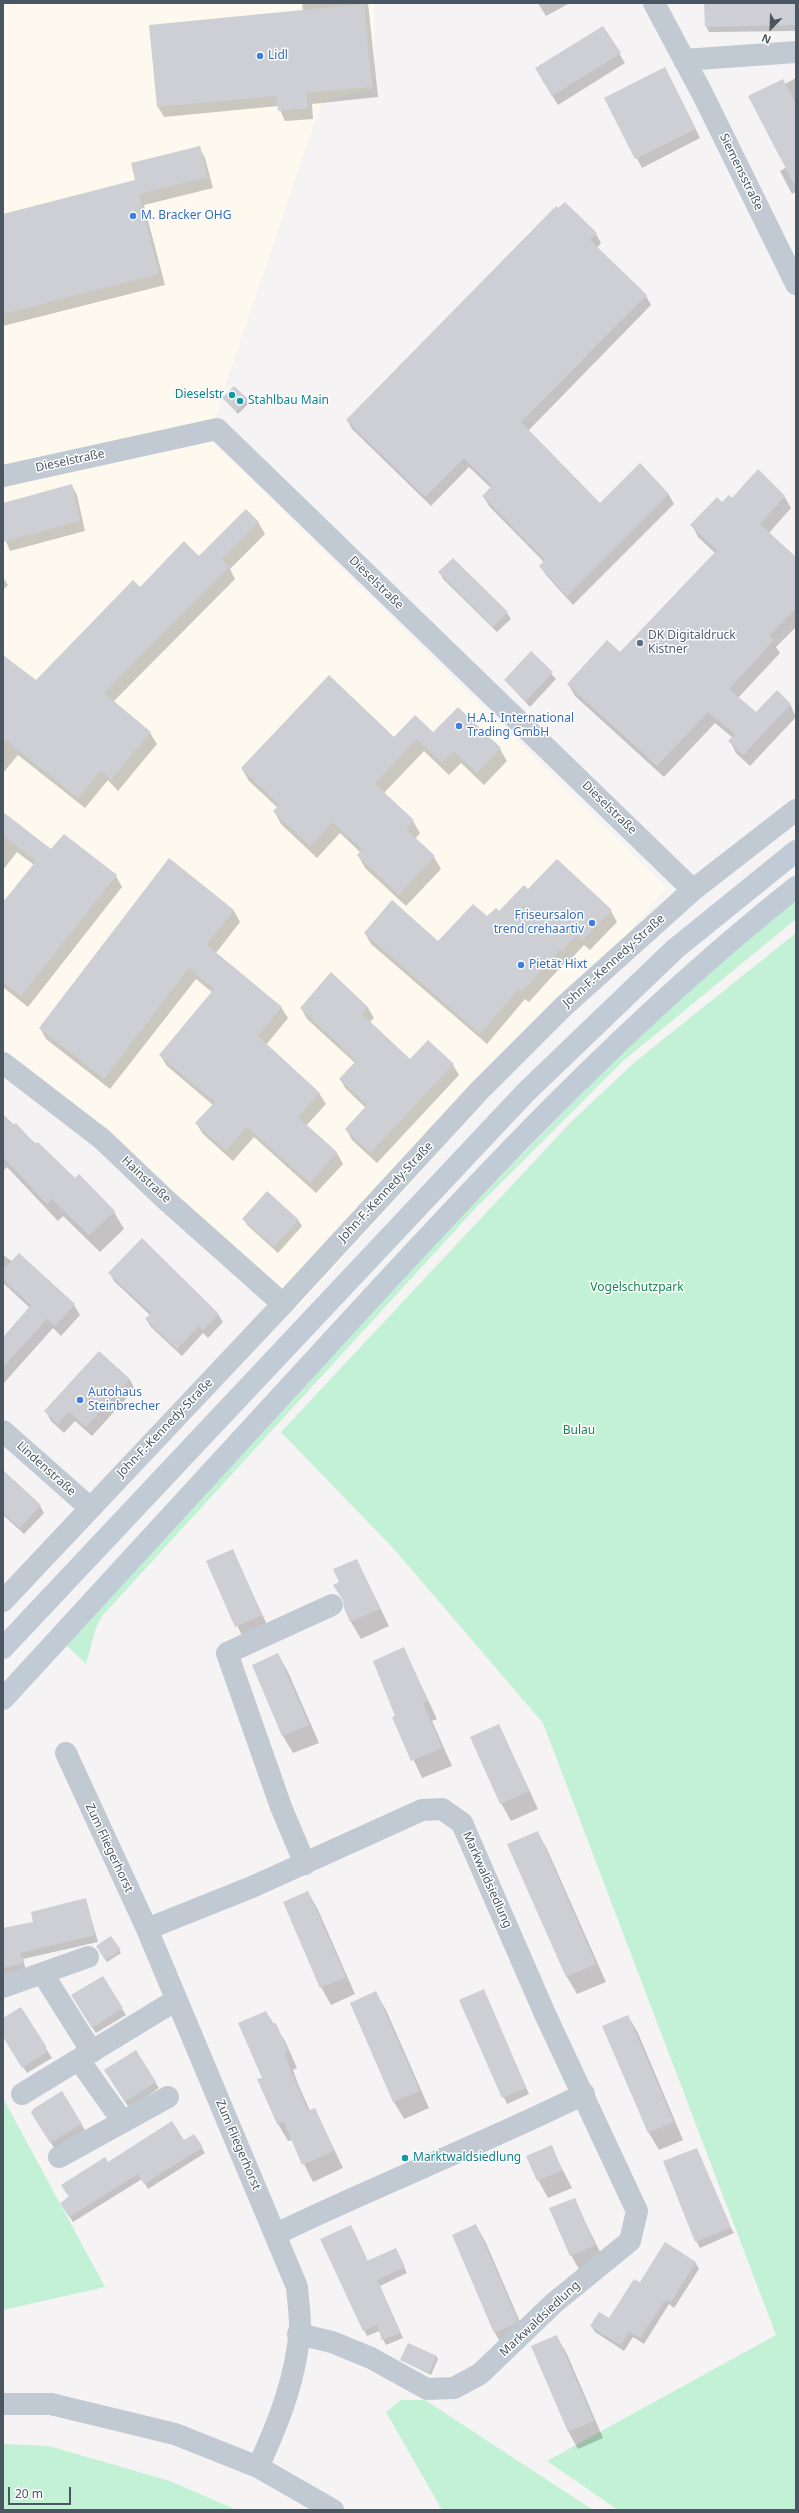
<!DOCTYPE html>
<html>
<head>
<meta charset="utf-8">
<style>
	body { margin:0 }
	#map { position:relative; width:799px; height:2513px; overflow:hidden; background:#f5f3f3; font-family:"Noto Sans",sans-serif }
	canvas { display:block }
	.frame { position:absolute; inset:0; border:4px solid #4a5661; pointer-events:none }
	.north { position:absolute; left:751px; top:8px; width:40px; height:40px; -webkit-text-stroke:3px #fff; paint-order:stroke; rotate:203deg; font-size:11px; font-weight:700; line-height:16px; text-align:center; color:#4a5661 }
	.north::after { content:''; display:block; margin:auto; width:14px; height:18px; background:#4a5661; clip-path:polygon(50% 0,100% 100%,50% 72%,0 100%) }
	.scale { position:absolute; left:8px; top:2487px; width:63px; height:18px; box-sizing:border-box; border:2px solid #4a5661; border-top:0; padding-left:5px; font-size:12px; line-height:14px; white-space:nowrap; color:#4a5661; -webkit-text-stroke:3px #fff; paint-order:stroke }
</style>
</head>
<body>
<div id="map">
<canvas width="799" height="2513"></canvas>
<div class="frame"></div>
<div class="north">N</div>
<div class="scale">20 m</div>
</div>
<script>
const c = document.querySelector('canvas').getContext('2d');
c.lineJoin = 'round';
function fillPath(path, color) {
  c.fillStyle = color;
  c.fill(path, 'evenodd');
}
function trace(path, color, width, dash) {
  c.strokeStyle = color;
  c.lineWidth = width;
  c.lineCap = dash ? 'butt' : 'round';
  c.setLineDash(dash || []);
  c.stroke(path);
}
function label(font, color, halo, rows, align = 'center') {
  c.font = font + ' "Noto Sans",sans-serif';
  c.lineWidth = 3;
  c.setLineDash([]);
  c.textBaseline = 'middle';
  c.strokeStyle = halo;
  c.fillStyle = color;
  for (const [text, x, y, turn = 0] of rows) {
    c.save();
    c.translate(x, y);
    c.rotate((+turn || 0) * Math.PI / 180);
    c.textAlign = isNaN(turn) ? turn : align;
    if (halo) c.strokeText(text, 0, 0);
    c.fillText(text, 0, 0);
    c.restore();
  }
}
fillPath(new Path2D(`
	M 3,3 L 374,3 L 374,89 L 322,101 L 220,400 L 211,440 L 667,888 L 490,1096 L 296,1309 L 104,1129 L 3,1054 Z`), '#fdf9ef');
fillPath(new Path2D(`
	M 796,899 L 796,919 L 623,1061 L 473,1211 L 102,1616 L 96,1628 L 86,1664 L 66,1645 L 435,1244 L 645,1028 Z
	M 796,933 L 796,2510 L 618,2510 L 547,2461 L 776,2335 L 543,1723 L 394,1549 L 281,1432 L 571,1122 L 636,1061 Z
	M 3,2098 L 105,2287 L 3,2310 Z
	M 401,2400 L 425,2400 L 593,2510 L 442,2510 L 386,2412 Z
	M 3,2444 L 49,2446 L 170,2481 L 237,2510 L 3,2510 Z`), '#c3f1d5');
fillPath(new Path2D(`
	M 302,3 L 368,3 L 378,97 L 312,104 L 313,119 L 285,121 L 278,106 L 164,117 L 158,107 L 303,11 Z
	M 538,3 L 570,3 L 546,16 Z
	M 705,3 L 796,3 L 796,31 L 709,32 L 706,26 Z
	M 603,27 L 625,63 L 558,105 L 541,78 Z
	M 670,78 L 700,138 L 642,168 L 605,98 Z
	M 796,78 L 796,192 L 792,194 L 780,171 L 787,167 L 785,84 Z
	M 199,147 L 205,158 L 213,188 L 144,205 L 165,285 L 3,326 L 3,215 L 136,181 Z
	M 596,234 L 601,243 L 597,248 L 646,296 L 651,305 L 528,431 L 600,505 L 640,465 L 669,495 L 674,504 L 573,605 L 546,575 L 540,566 L 544,562 L 489,506 L 483,496 L 491,488 L 469,467 L 431,506 L 352,429 L 347,420 Z
	M 234,387 L 249,403 L 238,414 L 223,398 Z
	M 72,486 L 77,495 L 85,531 L 10,551 L 3,534 L 3,504 Z
	M 784,496 L 791,508 L 769,533 L 796,559 L 796,627 L 776,647 L 780,653 L 738,698 L 756,713 L 790,704 L 796,717 L 750,766 L 736,753 L 730,741 L 733,738 L 715,723 L 664,777 L 575,696 L 568,684 L 620,653 L 715,553 L 698,537 L 692,525 L 732,500 Z
	M 258,522 L 265,534 L 230,569 L 235,579 L 113,702 L 150,733 L 157,744 L 118,791 L 108,780 L 85,808 L 18,755 L 3,773 L 3,656 L 36,681 L 141,589 Z
	M 453,559 L 507,613 L 511,619 L 497,632 L 443,579 L 440,573 Z
	M 3,577 L 8,585 L 3,590 Z
	M 531,652 L 556,679 L 530,707 L 505,680 Z
	M 458,708 L 500,749 L 507,761 L 484,785 L 461,763 L 449,775 L 424,751 L 384,793 L 413,821 L 420,833 L 415,839 L 434,857 L 441,869 L 406,906 L 365,868 L 358,855 L 361,853 L 340,833 L 317,858 L 281,824 L 274,811 L 278,808 L 249,781 L 242,769 L 394,739 L 433,734 Z
	M 3,814 L 51,851 L 116,876 L 122,887 L 28,1007 L 3,987 L 3,899 L 5,901 L 34,865 L 17,852 L 3,870 Z
	M 169,860 L 234,911 L 240,922 L 216,953 L 281,1007 L 288,1018 L 266,1045 L 319,1093 L 326,1104 L 306,1126 L 337,1153 L 343,1164 L 316,1193 L 254,1137 L 233,1161 L 203,1134 L 196,1123 L 213,1105 L 167,1066 L 160,1055 L 213,993 L 196,979 L 110,1089 L 46,1039 L 40,1028 Z
	M 528,890 L 611,911 L 617,922 L 590,950 L 584,945 L 569,961 L 567,960 L 529,1002 L 525,999 L 487,1044 L 371,944 L 365,933 L 438,942 L 499,912 Z
	M 331,973 L 368,1008 L 374,1018 L 370,1022 L 410,1060 L 453,1065 L 459,1075 L 377,1163 L 352,1140 L 346,1129 L 366,1108 L 346,1089 L 340,1079 L 355,1063 L 307,1019 L 301,1008 Z
	M 3,1115 L 114,1212 L 124,1229 L 100,1252 L 63,1216 L 58,1221 L 7,1167 L 3,1171 Z
	M 244,1219 L 298,1220 L 302,1226 L 278,1253 L 247,1225 Z
	M 3,1255 L 74,1305 L 80,1315 L 61,1336 L 53,1328 L 3,1384 L 3,1336 L 4,1337 L 30,1308 L 3,1283 Z
	M 110,1273 L 218,1314 L 223,1322 L 208,1338 L 203,1333 L 182,1356 L 151,1327 L 146,1319 L 150,1315 L 114,1281 Z
	M 99,1352 L 130,1380 L 135,1389 L 92,1436 L 75,1421 L 64,1433 L 51,1421 L 46,1412 Z
	M 3,1471 L 40,1506 L 44,1513 L 24,1534 L 3,1515 Z
	M 232,1550 L 271,1633 L 246,1644 L 207,1562 Z
	M 357,1560 L 389,1626 L 361,1639 L 351,1622 L 340,1582 Z
	M 404,1649 L 437,1719 L 432,1721 L 452,1766 L 422,1778 L 394,1717 L 396,1716 Z
	M 278,1654 L 288,1672 L 319,1743 L 293,1753 L 283,1736 L 253,1666 Z
	M 499,1725 L 538,1809 L 511,1821 L 501,1803 Z
	M 537,1832 L 547,1849 L 606,1982 L 577,1994 L 567,1977 L 509,1844 Z
	M 308,1892 L 318,1910 L 355,1994 L 331,2005 L 321,1987 Z
	M 86,1900 L 98,1942 L 23,1959 L 26,1970 L 3,1975 L 3,1931 L 34,1923 Z
	M 111,1937 L 121,1953 L 107,1962 L 97,1946 Z
	M 102,1977 L 126,2015 L 96,2033 L 76,2002 Z
	M 376,1993 L 386,2010 L 429,2108 L 404,2119 L 394,2102 L 351,2003 Z
	M 487,1997 L 529,2094 L 507,2104 L 461,2001 Z
	M 21,2009 L 52,2058 L 27,2073 L 3,2036 L 3,2020 Z
	M 266,2012 L 285,2041 L 297,2068 L 293,2070 L 298,2084 L 310,2111 L 315,2109 L 343,2168 L 313,2182 L 292,2140 L 288,2141 L 278,2124 L 259,2080 L 263,2078 Z
	M 628,2016 L 638,2033 L 683,2140 L 659,2150 L 649,2133 L 604,2026 Z
	M 109,2077 L 155,2082 L 159,2088 L 129,2108 Z
	M 62,2093 L 85,2130 L 55,2149 L 31,2112 Z
	M 194,2135 L 205,2153 L 148,2189 L 142,2179 L 73,2222 L 61,2203 L 108,2163 L 184,2142 Z
	M 551,2147 L 572,2188 L 548,2198 L 538,2180 Z
	M 574,2199 L 605,2262 L 581,2273 L 571,2255 Z
	M 726,2220 L 734,2233 L 700,2248 L 696,2241 Z
	M 476,2225 L 486,2243 L 527,2338 L 505,2350 L 495,2333 L 453,2235 Z
	M 354,2231 L 368,2262 L 398,2254 L 407,2273 L 380,2286 L 403,2338 L 386,2345 L 379,2331 L 367,2336 L 322,2239 Z
	M 695,2262 L 699,2269 L 674,2308 L 669,2304 L 644,2344 L 633,2337 L 624,2351 L 595,2332 L 591,2326 L 610,2320 L 640,2284 Z
	M 557,2337 L 567,2354 L 603,2438 L 578,2449 L 568,2431 Z
	M 436,2356 L 438,2359 L 431,2375 L 401,2360 Z`), '#0003');
fillPath(new Path2D(`
	M 704,3 L 796,3 L 796,25 L 705,27 Z
	M 364,4 L 372,87 L 306,93 L 308,108 L 278,111 L 276,96 L 157,107 L 149,25 Z
	M 603,26 L 621,53 L 552,96 L 535,68 Z
	M 665,67 L 696,129 L 635,159 L 604,98 Z
	M 783,79 L 796,104 L 796,188 L 748,96 Z
	M 200,146 L 207,177 L 139,194 L 159,274 L 3,314 L 3,214 L 135,180 L 131,163 Z
	M 565,202 L 597,233 L 590,240 L 647,295 L 521,422 L 600,503 L 640,463 L 669,494 L 567,596 L 539,566 L 545,560 L 482,496 L 492,486 L 464,458 L 425,497 L 346,420 L 556,206 L 558,208 Z
	M 234,386 L 248,399 L 236,411 L 222,398 Z
	M 758,469 L 785,496 L 760,524 L 796,557 L 796,608 L 769,636 L 774,640 L 729,689 L 756,712 L 777,690 L 791,704 L 743,755 L 728,741 L 735,734 L 708,712 L 657,766 L 567,684 L 607,640 L 620,652 L 717,550 L 690,525 L 717,497 L 722,502 L 729,495 L 732,498 Z
	M 72,484 L 80,521 L 3,542 L 3,503 Z
	M 246,509 L 259,522 L 222,559 L 229,567 L 104,693 L 151,732 L 111,780 L 101,770 L 78,798 L 3,738 L 3,655 L 36,680 L 133,580 L 140,587 L 184,541 L 199,556 Z
	M 453,558 L 508,612 L 493,627 L 438,572 Z
	M 531,651 L 553,672 L 526,701 L 504,680 Z
	M 329,675 L 394,737 L 415,715 L 433,732 L 458,707 L 501,748 L 477,773 L 454,751 L 442,763 L 417,739 L 375,784 L 414,820 L 406,829 L 435,856 L 399,895 L 357,855 L 362,850 L 333,822 L 310,846 L 273,811 L 279,805 L 241,768 Z
	M 3,812 L 51,849 L 64,834 L 117,875 L 21,996 L 3,982 L 3,902 L 36,861 L 3,835 Z
	M 169,858 L 234,910 L 207,945 L 282,1007 L 258,1036 L 320,1093 L 298,1117 L 337,1152 L 310,1183 L 247,1127 L 226,1151 L 195,1123 L 215,1102 L 159,1055 L 214,989 L 189,968 L 104,1079 L 39,1028 Z
	M 557,859 L 612,910 L 583,940 L 577,935 L 562,951 L 560,950 L 522,992 L 519,989 L 480,1034 L 364,933 L 392,900 L 438,941 L 473,904 L 487,916 L 496,908 L 499,911 L 524,885 L 528,889 Z
	M 331,972 L 368,1007 L 362,1014 L 410,1059 L 428,1040 L 454,1064 L 370,1153 L 345,1129 L 367,1105 L 339,1079 L 356,1061 L 300,1008 Z
	M 3,1114 L 14,1125 L 16,1123 L 35,1144 L 38,1142 L 75,1178 L 79,1174 L 115,1211 L 89,1235 L 52,1199 L 47,1204 L 3,1157 Z
	M 267,1191 L 299,1220 L 274,1247 L 242,1219 Z
	M 142,1238 L 219,1314 L 203,1330 L 199,1326 L 177,1349 L 145,1319 L 151,1313 L 108,1273 Z
	M 19,1253 L 75,1304 L 55,1326 L 47,1319 L 3,1367 L 3,1337 L 31,1305 L 3,1279 L 3,1270 Z
	M 99,1351 L 130,1379 L 86,1427 L 69,1412 L 58,1424 L 44,1411 Z
	M 3,1470 L 41,1505 L 20,1528 L 3,1513 Z
	M 233,1549 L 262,1615 L 235,1627 L 206,1561 Z
	M 357,1559 L 380,1609 L 350,1622 L 344,1608 L 343,1600 L 333,1585 L 339,1582 L 333,1569 Z
	M 404,1647 L 428,1702 L 423,1703 L 442,1748 L 411,1761 L 392,1717 L 395,1716 L 373,1661 Z
	M 278,1653 L 309,1725 L 282,1736 L 252,1665 Z
	M 499,1724 L 529,1791 L 500,1804 L 470,1737 Z
	M 538,1831 L 596,1964 L 566,1977 L 507,1844 Z
	M 308,1891 L 346,1977 L 320,1988 L 283,1902 Z
	M 86,1898 L 95,1935 L 20,1953 L 23,1963 L 3,1968 L 3,1928 L 33,1922 L 31,1912 Z
	M 111,1936 L 121,1950 L 105,1960 L 96,1946 Z
	M 103,1976 L 123,2008 L 92,2028 L 71,1995 Z
	M 484,1989 L 526,2088 L 502,2098 L 459,2000 Z
	M 376,1991 L 420,2091 L 393,2102 L 350,2003 Z
	M 21,2007 L 46,2046 L 46,2053 L 22,2068 L 3,2037 L 3,2018 Z
	M 266,2011 L 272,2024 L 276,2023 L 288,2051 L 284,2052 L 289,2066 L 308,2111 L 315,2108 L 334,2151 L 302,2165 L 284,2122 L 277,2124 L 257,2079 L 262,2078 L 238,2023 Z
	M 628,2015 L 674,2122 L 648,2133 L 602,2026 Z
	M 136,2050 L 156,2082 L 125,2102 L 104,2070 Z
	M 62,2091 L 82,2124 L 50,2143 L 33,2116 L 33,2109 Z
	M 172,2121 L 184,2140 L 194,2134 L 203,2147 L 144,2184 L 138,2174 L 69,2217 L 60,2203 L 69,2197 L 61,2185 L 105,2157 L 108,2162 Z
	M 552,2145 L 562,2170 L 537,2181 L 526,2156 Z
	M 697,2148 L 731,2227 L 695,2242 L 663,2161 Z
	M 575,2198 L 595,2245 L 570,2256 L 549,2208 Z
	M 476,2224 L 518,2320 L 513,2325 L 494,2333 L 452,2235 Z
	M 351,2225 L 367,2261 L 396,2248 L 405,2267 L 377,2280 L 400,2333 L 382,2340 L 377,2325 L 363,2331 L 320,2239 Z
	M 665,2242 L 696,2262 L 671,2302 L 666,2299 L 640,2338 L 629,2331 L 621,2345 L 590,2326 L 599,2312 L 609,2318 L 634,2279 L 640,2282 Z
	M 557,2335 L 594,2421 L 568,2432 L 531,2346 Z
	M 408,2343 L 437,2356 L 429,2373 L 400,2360 Z`), '#cdcfd5');
trace(new Path2D(`
	M 654,3 L 703,95 L 796,284
	M 684,60 L 796,52
	M 3,476 L 217,429 L 693,890
	M 3,1063 L 102,1139 L 165,1199 L 283,1304
	M 3,1431 L 89,1507
	M 3,1601 L 283,1304 L 480,1090 L 564,1006 L 693,890 L 796,810
	M 66,1753 L 147,1929 L 297,2287 C 298,2300 300,2313 300,2326 C 297,2376 279,2422 258,2467
	M 305,1864 L 281,1807 L 227,1653 L 332,1605
	M 147,1929 L 252,1887 L 422,1810 L 442,1809 L 462,1823 L 545,2014 L 637,2211 L 630,2241 L 554,2303 L 480,2374 L 454,2388 L 427,2389 L 371,2358 L 332,2342 L 298,2334
	M 43,1974 L 92,2052
	M 3,1987 L 88,1957
	M 79,2060 L 123,2122
	M 22,2094 L 176,2000
	M 59,2157 L 168,2097
	M 276,2234 C 377,2185 483,2144 584,2094
	M 3,2404 L 51,2404 L 175,2434 L 258,2467 L 333,2510`), '#c1cad2', 22);
trace(new Path2D(`
	M 3,1648 L 526,1092 L 675,949 L 796,851
	M 3,1699 C 115,1577 227,1455 339,1333 C 483,1176 628,1020 796,887`), '#c1cbd6', 22);
for (const [x, y, r, color] of [
	[260,56,4,"#3f7fe0"],
	[133,216,4,"#3f7fe0"],
	[232,395,4,"#0f9aa8"],
	[240,401,4,"#0f9aa8"],
	[640,643,4,"#5c6f8a"],
	[459,726,4,"#3f7fe0"],
	[592,923,4,"#3f7fe0"],
	[521,965,4,"#3f7fe0"],
	[80,1400,4,"#3f7fe0"],
	[405,2158,4,"#0f9aa8"]
]) {
  const dot = new Path2D();
  dot.arc(x, y, r, 0, 2 * Math.PI);
  c.fillStyle = color;
  c.fill(dot);
  trace(dot, '#fff', 1.5);
}
label('12px', '#366cbe', '#fff', [
	["Lidl",268,56],
	["M. Bracker OHG",141,216],
	["H.A.I. International",467,719],
	["Trading GmbH",467,733],
	["Friseursalon",584,916,"right"],
	["trend crehaartiv",584,930,"right"],
	["Pietät Hixt",529,965],
	["Autohaus",88,1393],
	["Steinbrecher",88,1407]
], 'left');
label('12px', '#4a5661', '#fff', [
	["Siemensstraße",741,172,64],
	["Dieselstraße",70,461,-12],
	["Dieselstraße",376,583,44],
	["Dieselstraße",609,808,44],
	["John-F.-Kennedy-Straße",614,961,-42],
	["Hainstraße",146,1180,43],
	["John-F.-Kennedy-Straße",386,1192,-47],
	["John-F.-Kennedy-Straße",165,1428,-46],
	["Lindenstraße",46,1469,42],
	["Zum Fliegerhorst",109,1848,65],
	["Markwaldsiedlung",487,1880,66],
	["Zum Fliegerhorst",238,2145,67],
	["Markwaldsiedlung",540,2319,-43]
]);
label('12px', '#0d838f', '#fff', [
	["Dieselstr",224,395,"right"],
	["Stahlbau Main",248,401],
	["Marktwaldsiedlung",413,2158]
], 'left');
label('12px', '#4e5e75', '#fff', [
	["DK Digitaldruck",648,636],
	["Kistner",648,650]
], 'left');
label('12px', '#17864f', '#fff', [
	["Vogelschutzpark",637,1288],
	["Bulau",579,1431]
]);
</script>
</body>
</html>
